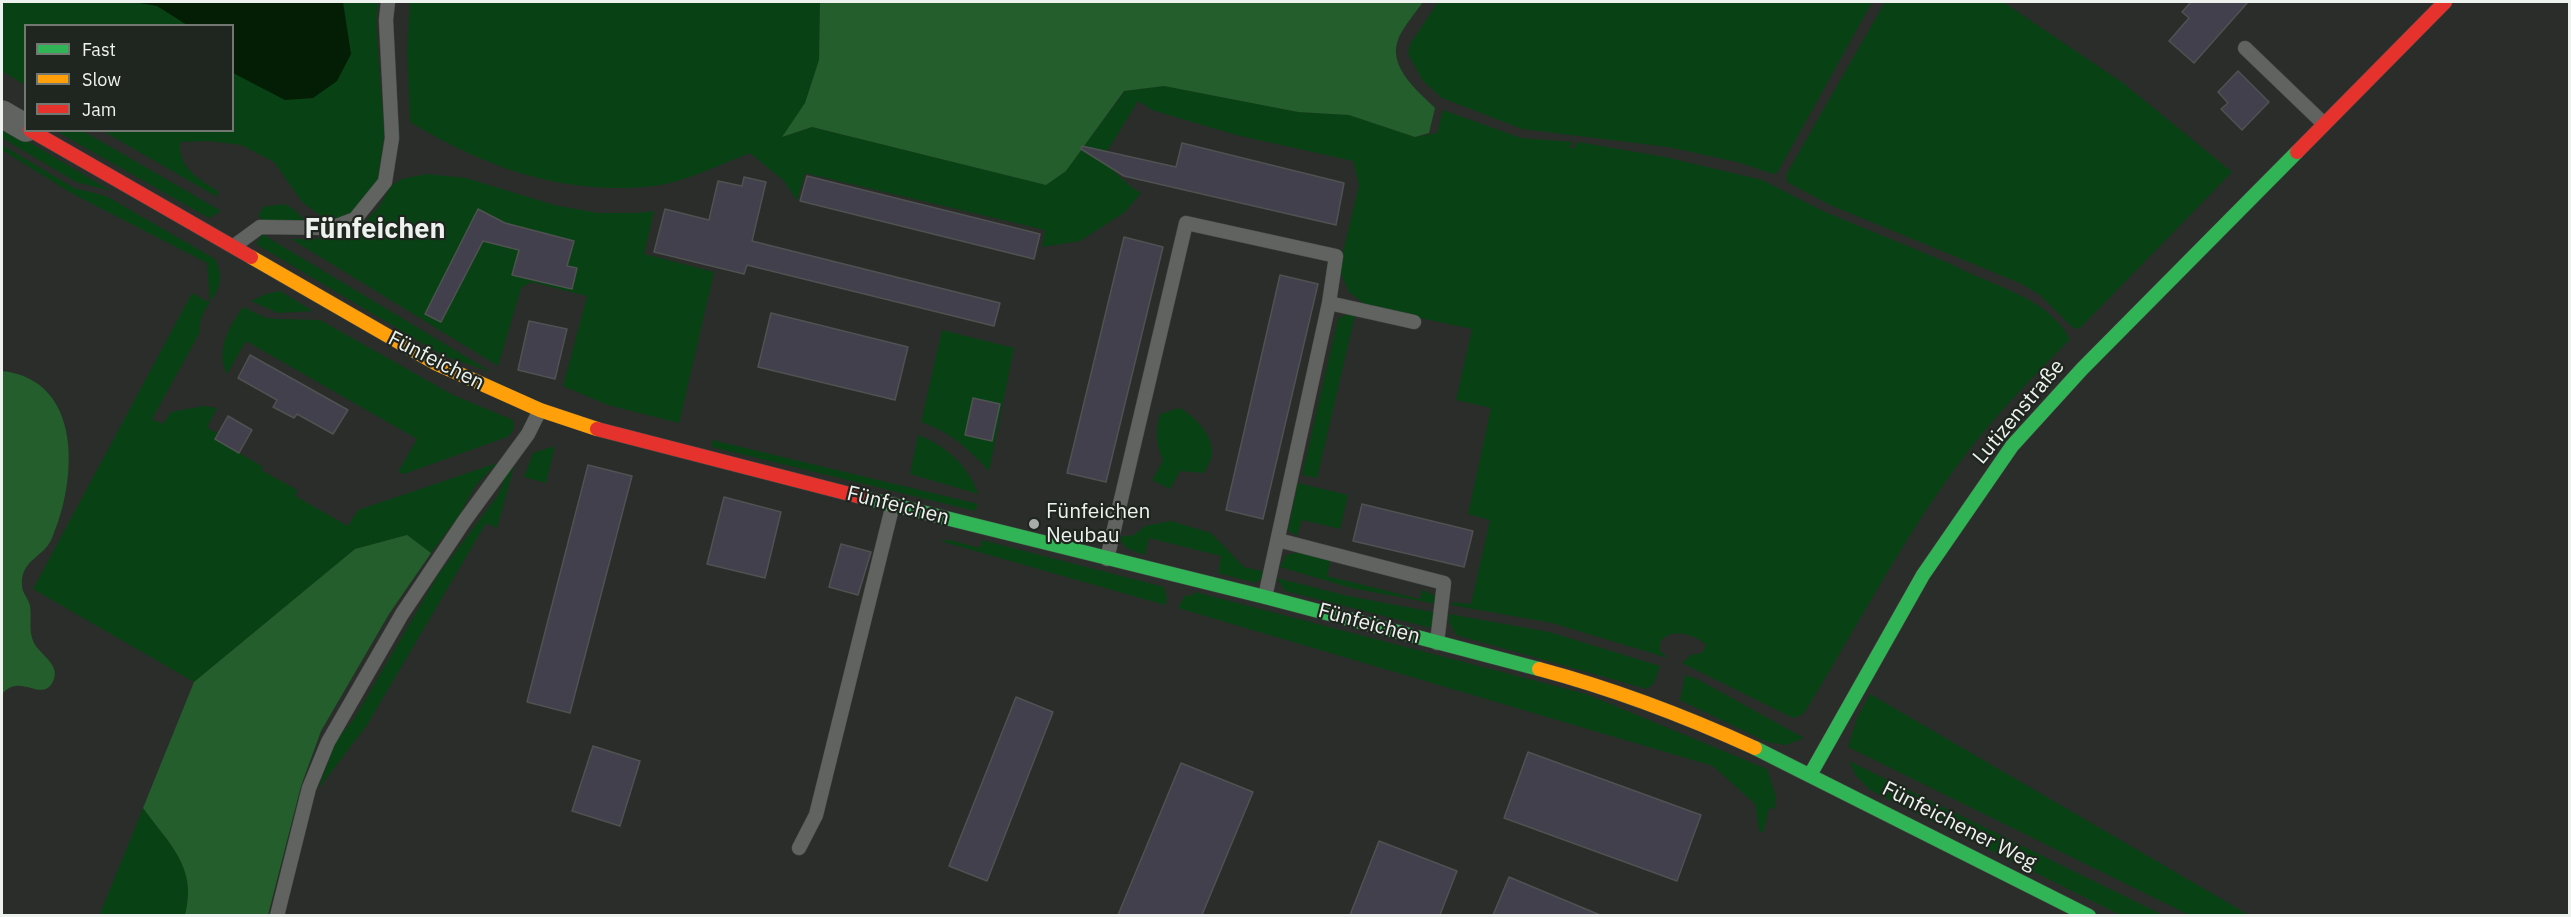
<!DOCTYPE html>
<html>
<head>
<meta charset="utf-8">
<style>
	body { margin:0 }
	#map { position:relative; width:2571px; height:917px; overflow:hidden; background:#2a2d2a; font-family:"IBM Plex Sans",sans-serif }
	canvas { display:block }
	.frame { position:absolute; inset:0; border:3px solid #eef2ee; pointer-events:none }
	.legend { position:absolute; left:24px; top:24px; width:210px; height:108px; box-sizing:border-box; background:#1f251f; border:2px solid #727772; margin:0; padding:8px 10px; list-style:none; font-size:18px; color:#eef2ee }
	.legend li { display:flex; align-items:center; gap:12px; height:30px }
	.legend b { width:30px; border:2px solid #727772 }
</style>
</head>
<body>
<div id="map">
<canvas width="2571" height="917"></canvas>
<div class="frame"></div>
<ul class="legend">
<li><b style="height:8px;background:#30b455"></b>Fast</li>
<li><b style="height:8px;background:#ff9f0a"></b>Slow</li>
<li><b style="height:8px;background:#e5322d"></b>Jam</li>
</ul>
</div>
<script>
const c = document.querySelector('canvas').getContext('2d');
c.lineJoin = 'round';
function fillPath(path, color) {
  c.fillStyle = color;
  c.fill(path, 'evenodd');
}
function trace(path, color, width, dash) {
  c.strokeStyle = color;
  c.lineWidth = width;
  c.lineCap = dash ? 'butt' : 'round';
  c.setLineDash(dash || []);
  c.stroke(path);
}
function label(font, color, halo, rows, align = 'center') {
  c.font = font + ' "IBM Plex Sans",sans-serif';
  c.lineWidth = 4.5;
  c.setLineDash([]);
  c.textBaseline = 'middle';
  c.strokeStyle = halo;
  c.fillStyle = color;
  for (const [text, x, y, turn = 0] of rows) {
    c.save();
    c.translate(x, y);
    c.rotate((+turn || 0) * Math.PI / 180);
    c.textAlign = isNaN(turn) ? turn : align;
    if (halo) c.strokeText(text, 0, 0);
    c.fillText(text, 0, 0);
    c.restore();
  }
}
fillPath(new Path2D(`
	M 2,2 L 225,2 L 221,25 L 26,26 L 25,85 L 2,71 Z
	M 301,2 L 378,2 L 376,22 L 384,135 L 377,183 L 352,213 L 328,221 L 302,202 L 274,162 L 241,145 L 209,141 L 180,142 C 178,168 198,179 218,191 L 217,197 L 103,131 L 232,130 L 233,48 Z
	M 410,2 L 820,2 L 819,60 L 805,103 L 783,137 L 812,127 L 1046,185 L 1066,171 L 1125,91 L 1164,86 L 1298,112 L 1349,115 L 1415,137 L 1437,133 L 1443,110 L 1521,138 L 1573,142 L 1569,148 L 1574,148 L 1578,142 L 1665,157 L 1762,180 L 1825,212 L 1951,264 C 1990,286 2046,295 2070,339 C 2034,376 1997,413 1966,454 C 1905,534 1858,625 1806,710 L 1802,715 L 1793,718 L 1682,663 L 1691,655 L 1702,653 L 1706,645 C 1695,634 1670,627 1660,642 L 1660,651 L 1668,658 L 1552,623 L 1451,605 L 1453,602 L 1471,604 L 1490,520 L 1468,514 L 1491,408 L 1456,400 L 1472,329 L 1368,307 L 1349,292 L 1339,269 L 1359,185 L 1353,161 L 1236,135 L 1152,110 L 1138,101 L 1101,161 C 1116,170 1125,185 1141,193 L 1125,212 L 1080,241 L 1042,247 L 1045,230 L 805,173 L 797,201 L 784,181 L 750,153 C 721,164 685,182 654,186 C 564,196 486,168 410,122 L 407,48 Z
	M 1438,2 L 1872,2 L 1777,173 L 1773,174 L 1737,162 L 1668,147 L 1522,129 L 1442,98 L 1423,81 L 1408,54 L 1410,44 Z
	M 1885,2 L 2003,2 L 2123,83 L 2232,172 L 2079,329 L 2072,327 L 2040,295 L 2022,284 L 1830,205 L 1787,182 L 1786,175 Z
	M 2,126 L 111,191 L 76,182 L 2,138 Z
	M 56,131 L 83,131 L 221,211 L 209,218 Z
	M 2,145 L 74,188 L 106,196 L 215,259 C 233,294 197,303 200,332 L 152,419 L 163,424 L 171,412 L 204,406 L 217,408 L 207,427 L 218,434 L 215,439 L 263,467 L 261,470 L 297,490 L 295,496 L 348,526 L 358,510 L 497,463 L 475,486 L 460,514 L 431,553 L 407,535 L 355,549 L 194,682 L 33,589 L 192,293 L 210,303 L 207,263 L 71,193 L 2,150 Z
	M 427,174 L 466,178 L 554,205 L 598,213 L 636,213 L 654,211 L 644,254 L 714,272 L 679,423 L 608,405 L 563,386 L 587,296 L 531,282 L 521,288 L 498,366 L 291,239 L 334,239 L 361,226 L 379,207 L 391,186 L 402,179 Z
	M 284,204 L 292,208 L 307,222 L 264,221 L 258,216 L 263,207 Z
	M 262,234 L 493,373 L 442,355 L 256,244 Z
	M 280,291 L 313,311 L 278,313 L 251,301 L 266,294 Z
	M 243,307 L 266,318 L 276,319 L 320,320 L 453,395 L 513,420 C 515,428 514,432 507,437 L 404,474 L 398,472 L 417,439 L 246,341 L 227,374 C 215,351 229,326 243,307 Z
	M 1347,314 L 1355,315 L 1317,478 L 1302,475 L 1338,319 Z
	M 942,330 L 1014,348 L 989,471 C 969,449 950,432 921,422 Z
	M 1180,408 C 1195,417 1210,432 1212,450 C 1213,457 1207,467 1204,473 L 1180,471 L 1170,489 L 1152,480 L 1163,461 C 1156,444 1155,432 1160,414 Z
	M 918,435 C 945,445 969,466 978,494 L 910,474 Z
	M 712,440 L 978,504 L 975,511 L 712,447 Z
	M 555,446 L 546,483 L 524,477 L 533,453 Z
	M 515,462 L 497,528 L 486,523 L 367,725 L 318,789 L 337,739 L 354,719 L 438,575 L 498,495 L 507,473 Z
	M 1298,483 L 1348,495 L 1340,529 L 1302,520 L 1297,536 L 1288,530 Z
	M 1171,521 L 1211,533 L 1244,567 L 1265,572 L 1263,577 L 1256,583 L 1218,573 L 1221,556 L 1149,538 L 1145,555 C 1135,551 1121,549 1120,537 L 1134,535 L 1145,526 Z
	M 949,540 L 980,548 L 982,540 L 1164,587 L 1167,599 L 1165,605 L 940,541 Z
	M 1301,552 L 1331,558 L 1327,576 L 1420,599 L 1422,590 L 1434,595 L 1437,604 L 1351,588 L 1280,567 L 1286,555 Z
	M 1277,578 L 1348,596 L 1438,613 L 1431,628 L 1285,591 Z
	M 1195,592 L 1586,694 L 1767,769 L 1776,797 L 1775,809 L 1769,808 L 1763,833 L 1759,831 L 1755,804 L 1713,766 L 1178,608 L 1185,595 L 1191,596 Z
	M 1449,614 L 1549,632 L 1660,666 L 1654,683 L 1647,689 L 1456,635 L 1449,622 Z
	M 1685,675 L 1697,679 L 1804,738 L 1786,745 L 1767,742 L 1680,700 Z
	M 1870,694 L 2249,915 L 2189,915 L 1848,747 L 1857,718 Z
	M 1849,761 L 2163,915 L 2120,915 L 1870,790 L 1856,776 Z
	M 143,808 C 169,844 198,867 185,915 L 99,916 Z`), '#084214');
fillPath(new Path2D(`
	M 820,2 L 1423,2 C 1415,13 1405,25 1399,37 C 1386,66 1417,90 1435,108 L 1429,133 L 1415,137 L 1349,115 L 1298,112 L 1164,86 L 1124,91 L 1066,171 L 1046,185 L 812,127 L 782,137 L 805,103 L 819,60 Z
	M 2,371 C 84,380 77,481 52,538 C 44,558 20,559 22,586 C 22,593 29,599 30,606 C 32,618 28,631 34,643 C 41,656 64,666 51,685 C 39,700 19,673 2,694 Z
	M 407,535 L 431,553 L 389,614 L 321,731 L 301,786 L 268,915 L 185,915 C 198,867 169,844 143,808 L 194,682 L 355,549 Z`), '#245e2c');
fillPath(new Path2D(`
	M 133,2 L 343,2 L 351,54 L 337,81 L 313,98 L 285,100 L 233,73 L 232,26 L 187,25 L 157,6 Z`), '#041d05');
const building = new Path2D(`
	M 2191,2 L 2248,2 L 2194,63 L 2169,41 L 2189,18 L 2182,12 Z
	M 2238,71 L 2269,102 L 2242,130 L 2221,109 L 2228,103 L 2218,92 Z
	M 1182,143 L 1344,183 L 1336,225 L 1124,176 L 1081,149 L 1082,146 L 1176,167 Z
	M 807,176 L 1040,234 L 1034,259 L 800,201 Z
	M 744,177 L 766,182 L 752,241 L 1000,303 L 994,326 L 747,265 L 744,274 L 654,252 L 665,209 L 709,220 L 718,181 L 742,186 Z
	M 478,209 L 505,223 L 574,241 L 567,266 L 577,268 L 572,289 L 512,275 L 519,250 L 483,241 L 441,322 L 425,314 Z
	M 1124,237 L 1163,247 L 1106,482 L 1067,473 Z
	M 1280,275 L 1318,284 L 1263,519 L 1226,510 Z
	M 771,313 L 908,347 L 895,400 L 758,367 Z
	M 529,321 L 567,329 L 555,379 L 518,370 Z
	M 250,355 L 348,410 L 333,434 L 297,414 L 294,418 L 273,407 L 277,400 L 238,378 Z
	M 973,398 L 1000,404 L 992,441 L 965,435 Z
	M 228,416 L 252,430 L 239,453 L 215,439 Z
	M 588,465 L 632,476 L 570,713 L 527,702 Z
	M 724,497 L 781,512 L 765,578 L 707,564 Z
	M 1362,504 L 1473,531 L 1464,567 L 1353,541 Z
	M 841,544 L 871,552 L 858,595 L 829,587 Z
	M 1016,697 L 1053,712 L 987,881 L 949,866 Z
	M 593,746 L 640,761 L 620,826 L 572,811 Z
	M 1528,752 L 1701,815 L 1677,881 L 1504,818 Z
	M 1181,763 L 1253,792 L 1202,915 L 1118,915 Z
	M 1379,841 L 1457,871 L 1440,915 L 1350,915 Z
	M 1509,877 L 1600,915 L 1493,915 Z`);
fillPath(building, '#41404c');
trace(building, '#505252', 1.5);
const lane = new Path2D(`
	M 2245,48 L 2324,124
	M 234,246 L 260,227 L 331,228 L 355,219 L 385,182 L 392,138 L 386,20 L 388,2
	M 1329,303 L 1414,322
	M 1278,540 L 1444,583 L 1437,643
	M 1107,559 L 1186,223 L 1336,256 L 1329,303 L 1265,597
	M 799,848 L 816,815 L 893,504
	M 277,916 L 309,788 L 328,742 L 402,614 L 465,520 L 528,434 L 540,410`);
const street = new Path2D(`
	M 2,114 L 26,128`);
const fast = new Path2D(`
	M 865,498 L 1265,597 L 1539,669
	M 1755,748 L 2089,916
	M 1810,775 L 1923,575 L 2012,446 L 2082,369 L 2297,152`);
const slow = new Path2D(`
	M 251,257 L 435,363 L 540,410 L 597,429
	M 1539,669 C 1614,689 1685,716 1755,748`);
const jam = new Path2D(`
	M 30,130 L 251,257
	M 2297,152 L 2445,2
	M 597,429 L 865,498`);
trace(lane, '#474a47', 15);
trace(street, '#474a47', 28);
trace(fast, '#474a47', 15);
trace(slow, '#474a47', 15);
trace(jam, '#474a47', 15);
trace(lane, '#616361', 14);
trace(street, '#616361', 27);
trace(fast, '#30b455', 14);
trace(slow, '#ff9f0a', 14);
trace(jam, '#e5322d', 14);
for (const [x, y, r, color] of [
	[1034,524,6,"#a9ada9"]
]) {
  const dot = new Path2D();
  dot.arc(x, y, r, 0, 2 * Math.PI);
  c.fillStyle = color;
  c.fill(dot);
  trace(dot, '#1f251f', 2);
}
label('21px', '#eef2ee', '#1f251f', [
	["Fünfeichen",436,361,27],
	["Lutizenstraße",2019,412,-50],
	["Fünfeichen",898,506,14],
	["Fünfeichen",1369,624,15],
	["Fünfeichener Weg",1959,826,27]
]);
label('21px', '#eef2ee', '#1f251f', [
	["Fünfeichen",1046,512],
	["Neubau",1046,536]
], 'left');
label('bold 27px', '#eef2ee', '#1f251f', [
	["Fünfeichen",375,230]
]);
</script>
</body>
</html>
